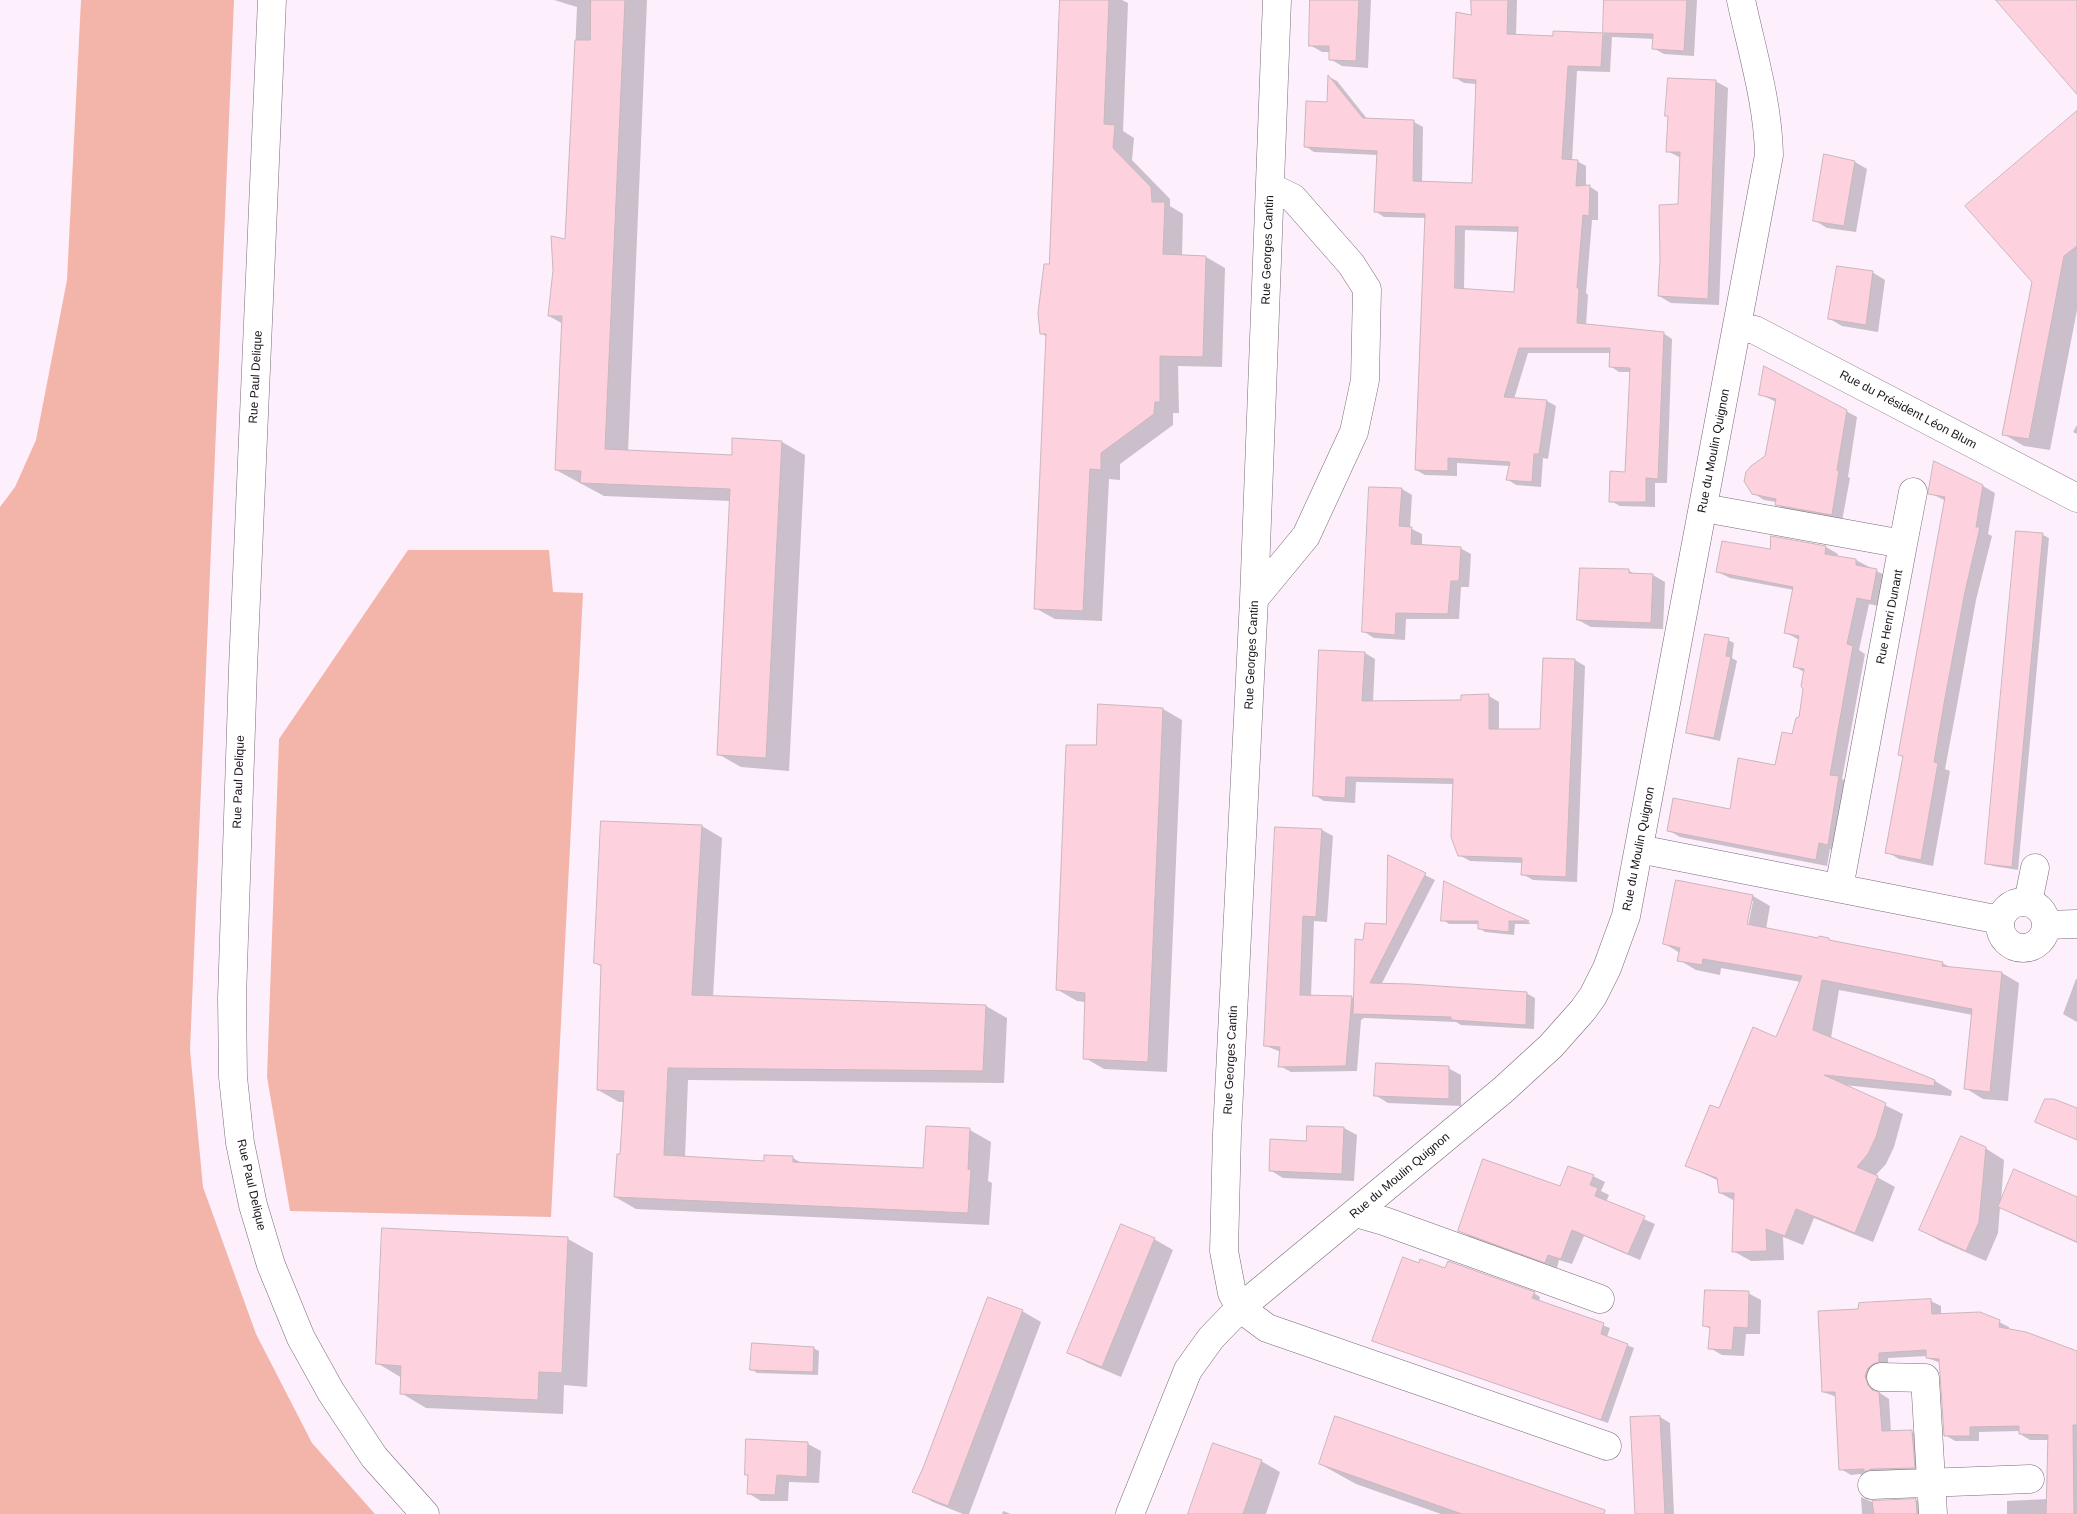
<!DOCTYPE html>
<html>
<head>
<meta charset="utf-8">
<style>
	body { margin:0 }
	canvas { display:block; background:#fdeffc }
</style>
</head>
<body>
<canvas width="2077" height="1514"></canvas>
<script>
const c = document.querySelector('canvas').getContext('2d');
c.lineJoin = 'round';
function fillPath(path, color) {
  c.fillStyle = color;
  c.fill(path, 'evenodd');
}
function trace(path, color, width, dash) {
  c.strokeStyle = color;
  c.lineWidth = width;
  c.lineCap = dash ? 'butt' : 'round';
  c.setLineDash(dash || []);
  c.stroke(path);
}
function label(font, color, halo, rows, align = 'center') {
  c.font = font + ' Helvetica,sans-serif';
  c.lineWidth = 4.5;
  c.setLineDash([]);
  c.textBaseline = 'middle';
  c.strokeStyle = halo;
  c.fillStyle = color;
  for (const [text, x, y, turn = 0] of rows) {
    c.save();
    c.translate(x, y);
    c.rotate((+turn || 0) * Math.PI / 180);
    c.textAlign = isNaN(turn) ? turn : align;
    if (halo) c.strokeText(text, 0, 0);
    c.fillText(text, 0, 0);
    c.restore();
  }
}
fillPath(new Path2D(`
	M 81,0 L 234,0 L 190,1050 L 203,1187 L 256,1334 L 312,1443 L 375,1514 L 0,1514 L 0,507 L 15,487 L 36,440 L 67,280 Z
	M 408,550 L 549,550 L 553,592 L 583,593 L 551,1217 L 290,1211 L 267,1077 L 279,739 Z`), '#f3b5a9');
fillPath(new Path2D(`
	M 554,0 L 647,0 L 628,452 L 734,456 L 734,439 L 782,442 L 805,455 L 789,771 L 741,767 L 718,754 L 731,501 L 604,496 L 556,470 L 563,324 L 549,316 L 567,240 L 577,7 Z
	M 1061,0 L 1122,0 L 1128,3 L 1123,131 L 1134,138 L 1132,160 L 1170,199 L 1170,206 L 1183,214 L 1182,256 L 1206,257 L 1225,268 L 1222,367 L 1178,366 L 1179,413 L 1173,413 L 1173,425 L 1120,464 L 1120,480 L 1109,479 L 1102,621 L 1055,619 L 1035,608 L 1047,337 L 1041,333 L 1050,266 Z
	M 1312,0 L 1371,0 L 1368,68 L 1342,66 L 1330,59 L 1330,52 L 1322,52 L 1310,45 Z
	M 1473,0 L 1517,0 L 1516,36 L 1554,38 L 1604,35 L 1605,0 L 1697,0 L 1694,56 L 1664,54 L 1653,48 L 1654,39 L 1612,37 L 1610,72 L 1577,71 L 1572,161 L 1577,161 L 1586,166 L 1586,186 L 1589,186 L 1598,192 L 1598,220 L 1592,220 L 1586,293 L 1588,295 L 1586,325 L 1663,333 L 1672,339 L 1667,483 L 1655,483 L 1655,507 L 1620,506 L 1611,501 L 1626,473 L 1631,372 L 1619,372 L 1610,366 L 1611,353 L 1528,353 L 1514,399 L 1547,401 L 1556,406 L 1548,459 L 1543,458 L 1541,487 L 1516,485 L 1507,479 L 1510,466 L 1457,463 L 1457,476 L 1425,475 L 1416,470 L 1427,218 L 1384,217 L 1375,211 L 1378,155 L 1314,152 L 1305,146 L 1328,104 L 1329,77 L 1337,81 L 1368,120 L 1414,122 L 1423,127 L 1422,182 L 1473,184 L 1477,84 L 1464,83 L 1454,77 L 1472,17 ZM 1465,230 L 1519,232 L 1515,293 L 1464,289 Z
	M 1715,81 L 1728,88 L 1719,305 L 1671,303 L 1659,296 L 1679,205 L 1681,158 L 1667,151 L 1669,117 L 1667,115 Z
	M 2077,113 L 2077,310 L 2050,450 L 2024,446 L 2003,434 Z
	M 1855,162 L 1867,169 L 1856,232 L 1827,228 L 1814,220 Z
	M 1872,272 L 1885,280 L 1878,332 L 1842,326 L 1830,319 Z
	M 1760,394 L 1846,411 L 1857,417 L 1848,477 L 1850,478 L 1842,521 L 1787,511 L 1776,504 L 1776,502 L 1764,500 L 1753,493 L 1767,457 L 1776,402 Z
	M 2077,425 L 2077,434 L 2073,432 Z
	M 1983,486 L 1995,493 L 1988,534 L 1992,536 L 1976,600 L 1957,705 L 1945,769 L 1950,771 L 1933,866 L 1899,859 L 1887,852 L 1904,758 L 1900,755 L 1946,501 L 1930,493 Z
	M 1402,489 L 1412,495 L 1410,528 L 1422,534 L 1422,546 L 1460,548 L 1471,554 L 1469,587 L 1461,587 L 1459,619 L 1406,619 L 1405,640 L 1374,638 L 1363,631 Z
	M 2017,532 L 2043,535 L 2049,538 L 2018,870 L 1993,866 L 1987,863 Z
	M 1826,547 L 1838,554 L 1837,557 L 1856,560 L 1888,577 L 1883,607 L 1869,604 L 1859,650 L 1865,654 L 1842,779 L 1851,784 L 1840,851 L 1830,849 L 1827,866 L 1680,837 L 1668,830 L 1731,810 L 1776,766 L 1800,719 L 1805,688 L 1804,672 L 1795,667 L 1799,640 L 1785,632 L 1794,590 L 1730,578 L 1718,572 L 1771,551 Z
	M 1628,570 L 1636,575 L 1653,575 L 1665,582 L 1663,629 L 1591,627 L 1578,620 Z
	M 1728,640 L 1734,643 L 1732,658 L 1737,661 L 1720,741 L 1693,735 L 1687,732 Z
	M 1365,653 L 1375,659 L 1373,702 L 1462,701 L 1489,696 L 1499,702 L 1499,730 L 1541,731 L 1575,660 L 1585,666 L 1577,882 L 1533,880 L 1522,874 L 1523,863 L 1470,861 L 1459,855 L 1454,784 L 1356,782 L 1355,803 L 1324,801 L 1314,795 Z
	M 1099,706 L 1163,709 L 1182,720 L 1167,1072 L 1104,1069 L 1085,1058 L 1086,1002 L 1077,1001 L 1058,990 L 1097,746 Z
	M 702,826 L 722,838 L 713,997 L 986,1006 L 1007,1018 L 1004,1083 L 688,1080 L 685,1157 L 765,1163 L 793,1158 L 803,1164 L 925,1169 L 970,1130 L 991,1142 L 988,1181 L 992,1183 L 989,1225 L 636,1209 L 615,1197 L 621,1156 L 624,1102 L 619,1102 L 598,1090 L 602,967 L 595,963 Z
	M 1276,828 L 1322,830 L 1333,836 L 1327,922 L 1314,921 L 1311,996 L 1351,997 L 1355,999 L 1364,941 L 1387,925 L 1389,857 L 1435,880 L 1381,985 L 1526,993 L 1535,998 L 1534,1029 L 1461,1025 L 1456,1022 L 1364,1018 L 1361,1020 L 1357,1071 L 1291,1072 L 1280,1066 L 1281,1052 L 1266,1046 Z
	M 1677,881 L 1753,896 L 1770,906 L 1766,929 L 1828,940 L 1833,942 L 1942,963 L 1952,968 L 2002,973 L 2019,983 L 2008,1101 L 1983,1099 L 1965,1088 L 1973,1015 L 1839,990 L 1831,1038 L 1935,1081 L 1952,1091 L 1951,1096 L 1844,1085 L 1903,1114 L 1894,1147 L 1886,1164 L 1875,1176 L 1895,1187 L 1873,1242 L 1814,1218 L 1803,1245 L 1783,1237 L 1784,1260 L 1751,1261 L 1733,1251 L 1735,1201 L 1720,1193 L 1719,1181 L 1686,1165 L 1719,1110 L 1777,1039 L 1801,982 L 1721,968 L 1720,975 L 1696,970 L 1679,960 L 1680,953 L 1665,944 ZM 1751,901 L 1753,901 L 1747,931 L 1745,930 Z
	M 1445,883 L 1528,922 L 1531,924 L 1515,924 L 1514,935 L 1485,932 L 1479,928 L 1480,924 L 1449,924 L 1443,920 Z
	M 2076,979 L 2077,979 L 2077,1022 L 2063,1014 Z
	M 1448,1068 L 1461,1075 L 1461,1106 L 1388,1103 L 1375,1095 Z
	M 1308,1127 L 1344,1128 L 1357,1135 L 1354,1181 L 1283,1178 L 1270,1170 L 1307,1143 Z
	M 1985,1148 L 2004,1160 L 2001,1202 L 2077,1198 L 2077,1243 L 2019,1217 L 2000,1207 L 1998,1233 L 1986,1261 L 1940,1241 L 1921,1230 Z
	M 1593,1176 L 1605,1182 L 1601,1191 L 1609,1195 L 1606,1202 L 1655,1224 L 1640,1260 L 1584,1236 L 1572,1264 L 1559,1260 L 1557,1268 L 1470,1237 L 1459,1230 L 1561,1187 Z
	M 568,1239 L 593,1253 L 587,1387 L 564,1385 L 563,1414 L 426,1408 L 401,1393 L 402,1378 L 377,1363 Z
	M 1154,1239 L 1173,1250 L 1121,1377 L 1088,1363 L 1069,1352 Z
	M 1420,1264 L 1534,1293 L 1540,1297 L 1539,1302 L 1610,1328 L 1607,1337 L 1634,1348 L 1608,1423 L 1374,1341 Z
	M 1748,1293 L 1761,1300 L 1760,1334 L 1746,1334 L 1744,1356 L 1722,1355 L 1710,1348 L 1711,1329 L 1705,1326 Z
	M 1931,1301 L 1941,1306 L 1941,1315 L 1999,1322 L 2009,1327 L 2009,1330 L 2077,1352 L 2077,1514 L 2007,1514 L 2007,1501 L 2048,1499 L 2049,1440 L 2030,1440 L 2020,1434 L 2020,1431 L 1979,1432 L 1979,1441 L 1955,1441 L 1945,1435 L 1941,1363 L 1927,1358 L 1927,1356 L 1888,1358 L 1888,1367 L 1875,1382 L 1877,1391 L 1889,1399 L 1891,1432 L 1912,1432 L 1922,1438 L 1924,1473 L 1870,1481 L 1860,1474 L 1851,1475 L 1841,1469 L 1837,1397 L 1823,1392 L 1859,1310 Z
	M 1022,1311 L 1041,1322 L 969,1514 L 963,1514 L 933,1502 L 914,1491 Z
	M 813,1348 L 819,1351 L 818,1375 L 757,1373 L 751,1369 Z
	M 1660,1417 L 1670,1423 L 1674,1514 L 1678,1514 L 1636,1514 L 1631,1418 Z
	M 808,1444 L 821,1451 L 819,1483 L 789,1482 L 788,1501 L 761,1501 L 748,1493 Z
	M 1261,1461 L 1280,1472 L 1266,1514 L 1189,1514 Z
	M 1320,1464 L 1596,1508 L 1605,1514 L 1441,1514 L 1356,1484 Z
	M 1861,1497 L 1872,1502 L 1916,1500 L 1926,1506 L 1926,1514 L 1862,1514 Z
	M 1003,1511 L 1011,1514 L 1002,1514 Z`), '#0003');
const building = new Path2D(`
	M 591,0 L 625,0 L 605,449 L 732,455 L 732,438 L 782,441 L 766,758 L 717,755 L 730,489 L 580,483 L 581,471 L 555,470 L 562,316 L 548,316 L 553,270 L 551,236 L 565,239 L 575,40 L 590,40 Z
	M 1060,0 L 1109,0 L 1104,124 L 1115,125 L 1113,148 L 1151,187 L 1152,202 L 1165,202 L 1163,254 L 1206,256 L 1203,357 L 1160,356 L 1160,402 L 1155,402 L 1154,414 L 1101,453 L 1101,470 L 1090,469 L 1083,611 L 1034,609 L 1046,334 L 1040,334 L 1038,313 L 1044,264 L 1049,264 Z
	M 1310,0 L 1359,0 L 1356,61 L 1329,60 L 1329,46 L 1309,46 Z
	M 1471,0 L 1508,0 L 1507,34 L 1553,36 L 1553,31 L 1603,33 L 1601,67 L 1568,66 L 1562,159 L 1578,160 L 1576,186 L 1590,185 L 1589,216 L 1583,215 L 1577,288 L 1579,288 L 1577,323 L 1664,332 L 1658,479 L 1646,478 L 1646,502 L 1609,502 L 1610,471 L 1625,472 L 1630,368 L 1609,367 L 1610,348 L 1519,348 L 1504,397 L 1547,400 L 1539,454 L 1534,454 L 1532,482 L 1506,480 L 1510,462 L 1448,458 L 1448,471 L 1415,470 L 1425,214 L 1374,212 L 1377,151 L 1304,147 L 1306,101 L 1327,102 L 1328,75 L 1363,118 L 1414,120 L 1413,181 L 1472,183 L 1476,80 L 1453,78 L 1456,12 L 1471,15 ZM 1456,226 L 1518,227 L 1514,292 L 1455,288 Z
	M 1604,0 L 1687,0 L 1684,51 L 1652,49 L 1653,34 L 1603,33 Z
	M 1996,0 L 2077,0 L 2077,94 Z
	M 1668,78 L 1716,80 L 1708,299 L 1658,296 L 1660,260 L 1659,205 L 1678,204 L 1680,152 L 1666,152 L 1668,116 L 1665,116 Z
	M 2077,111 L 2077,246 L 2064,256 L 2029,439 L 2002,435 L 2032,282 L 1965,206 Z
	M 1824,154 L 1855,161 L 1844,226 L 1813,221 Z
	M 1837,266 L 1873,271 L 1866,325 L 1828,319 Z
	M 1764,366 L 1847,410 L 1837,470 L 1839,471 L 1832,515 L 1775,505 L 1776,499 L 1752,494 L 1744,481 L 1746,472 L 1751,466 L 1765,456 L 1776,399 L 1759,395 Z
	M 1934,461 L 1983,485 L 1976,527 L 1980,527 L 1965,592 L 1945,698 L 1934,762 L 1938,763 L 1921,860 L 1885,853 L 1903,756 L 1898,755 L 1945,497 L 1928,494 Z
	M 1369,487 L 1402,488 L 1399,526 L 1412,527 L 1411,544 L 1461,547 L 1459,581 L 1451,581 L 1448,614 L 1396,613 L 1395,635 L 1362,632 Z
	M 2016,531 L 2043,533 L 2012,867 L 1985,864 Z
	M 1771,536 L 1826,546 L 1825,554 L 1856,559 L 1856,565 L 1877,569 L 1871,601 L 1857,598 L 1847,644 L 1853,646 L 1830,775 L 1839,776 L 1828,845 L 1819,843 L 1816,860 L 1667,831 L 1673,798 L 1730,809 L 1738,758 L 1775,765 L 1782,732 L 1792,734 L 1796,718 L 1799,717 L 1803,689 L 1801,686 L 1804,669 L 1793,667 L 1799,636 L 1784,633 L 1793,587 L 1716,572 L 1722,541 L 1770,549 Z
	M 1580,568 L 1629,569 L 1629,573 L 1653,574 L 1651,623 L 1577,620 Z
	M 1705,634 L 1729,638 L 1726,656 L 1731,657 L 1714,738 L 1686,733 Z
	M 1319,650 L 1365,652 L 1362,701 L 1461,700 L 1461,695 L 1489,694 L 1489,729 L 1540,729 L 1543,658 L 1575,659 L 1566,877 L 1521,875 L 1522,858 L 1458,856 L 1451,837 L 1453,779 L 1346,777 L 1345,798 L 1313,796 Z
	M 1098,704 L 1163,708 L 1148,1062 L 1083,1059 L 1085,993 L 1056,990 L 1066,745 L 1096,745 Z
	M 601,821 L 702,825 L 692,995 L 986,1005 L 983,1071 L 668,1068 L 664,1155 L 764,1161 L 764,1155 L 793,1156 L 793,1162 L 923,1168 L 926,1126 L 970,1128 L 968,1169 L 971,1170 L 968,1213 L 614,1197 L 617,1154 L 620,1154 L 624,1091 L 597,1090 L 601,965 L 594,963 Z
	M 1275,827 L 1322,829 L 1316,917 L 1303,916 L 1300,995 L 1352,996 L 1346,1066 L 1278,1067 L 1280,1047 L 1264,1046 Z
	M 1388,855 L 1426,873 L 1370,983 L 1410,984 L 1527,992 L 1526,1025 L 1451,1020 L 1451,1017 L 1355,1014 L 1353,1017 L 1355,939 L 1363,940 L 1365,923 L 1386,924 Z
	M 1676,880 L 1753,895 L 1747,924 L 1818,938 L 1819,936 L 1829,938 L 1829,940 L 1943,962 L 1942,966 L 2002,972 L 1990,1092 L 1964,1089 L 1972,1009 L 1822,980 L 1813,1030 L 1935,1080 L 1934,1086 L 1824,1075 L 1886,1103 L 1876,1137 L 1868,1154 L 1857,1167 L 1878,1176 L 1855,1233 L 1796,1209 L 1785,1236 L 1766,1229 L 1767,1251 L 1732,1252 L 1734,1193 L 1719,1193 L 1717,1178 L 1685,1166 L 1710,1105 L 1719,1108 L 1753,1027 L 1776,1037 L 1802,976 L 1703,959 L 1702,965 L 1677,961 L 1680,948 L 1663,944 Z
	M 1444,881 L 1502,909 L 1529,921 L 1509,921 L 1509,932 L 1478,929 L 1478,921 L 1441,921 Z
	M 1376,1063 L 1449,1066 L 1449,1099 L 1374,1096 Z
	M 2045,1099 L 2054,1099 L 2077,1108 L 2077,1140 L 2035,1122 Z
	M 1307,1126 L 1344,1127 L 1342,1174 L 1269,1171 L 1270,1139 L 1306,1141 Z
	M 1961,1136 L 1986,1147 L 1979,1222 L 1966,1251 L 1919,1230 Z
	M 1483,1159 L 1560,1186 L 1568,1166 L 1594,1175 L 1590,1185 L 1598,1188 L 1595,1196 L 1645,1216 L 1628,1254 L 1572,1230 L 1561,1259 L 1548,1255 L 1545,1263 L 1458,1231 Z
	M 2014,1169 L 2077,1197 L 2077,1242 L 1998,1207 Z
	M 1121,1224 L 1155,1238 L 1102,1367 L 1067,1353 Z
	M 382,1228 L 568,1237 L 562,1373 L 539,1372 L 538,1400 L 400,1394 L 401,1366 L 376,1364 Z
	M 1403,1257 L 1419,1263 L 1420,1259 L 1445,1268 L 1448,1261 L 1535,1292 L 1532,1298 L 1604,1323 L 1601,1334 L 1628,1344 L 1601,1420 L 1372,1341 Z
	M 1705,1290 L 1749,1291 L 1748,1328 L 1734,1327 L 1732,1350 L 1708,1349 L 1710,1327 L 1703,1326 Z
	M 988,1297 L 1023,1310 L 948,1506 L 912,1492 L 923,1468 Z
	M 1931,1299 L 1932,1314 L 1980,1312 L 2000,1320 L 1999,1327 L 2026,1332 L 2077,1351 L 2077,1425 L 2073,1425 L 2074,1514 L 2046,1514 L 2048,1435 L 2019,1434 L 2019,1426 L 1970,1427 L 1970,1436 L 1944,1436 L 1939,1359 L 1926,1358 L 1926,1350 L 1879,1353 L 1879,1362 L 1873,1364 L 1868,1368 L 1865,1376 L 1868,1385 L 1872,1390 L 1879,1392 L 1882,1431 L 1912,1430 L 1915,1468 L 1871,1469 L 1864,1472 L 1864,1469 L 1839,1470 L 1835,1392 L 1822,1392 L 1818,1311 L 1858,1309 L 1859,1303 Z
	M 752,1343 L 814,1347 L 813,1372 L 750,1370 Z
	M 1335,1416 L 1605,1510 L 1604,1514 L 1462,1514 L 1319,1464 Z
	M 1660,1416 L 1665,1514 L 1635,1514 L 1630,1417 Z
	M 746,1439 L 808,1442 L 807,1477 L 777,1475 L 775,1495 L 747,1494 L 748,1475 L 745,1475 Z
	M 1213,1443 L 1262,1460 L 1243,1514 L 1188,1514 Z
	M 1916,1499 L 1917,1514 L 1874,1514 L 1872,1501 Z`);
fillPath(building, '#fed1de');
trace(building, '#cab7bc', 1);
const minor = new Path2D(`
	M 272,0 L 243,668 L 232,998 L 233,1077 L 240,1143 L 253,1205 L 271,1265 L 301,1338 L 331,1392 L 374,1457 L 425,1514
	M 1277,0 L 1254,599 L 1227,1133 L 1224,1251 L 1232,1293 L 1240,1308 L 1267,1328 L 1607,1446
	M 1737,327 L 1755,330 L 2077,498
	M 1704,508 L 1903,544 L 1839,888
	M 1903,544 L 1913,492
	M 1254,599 L 1306,536 L 1354,432 L 1365,380 L 1367,289 L 1351,264 L 1293,198 L 1270,187
	M 1639,849 L 2000,920
	M 2028,902 L 2035,868
	M2000 925a23 23 0 1 1 46 0a23 23 0 1 1-46 0Z
	M 2046,925 L 2077,924
	M 1356,1213 L 1384,1221 L 1600,1299
	M 1881,1377 L 1925,1378 L 1933,1514
	M 1872,1485 L 2030,1479
	M 1130,1514 L 1188,1370 L 1211,1338 L 1240,1308 L 1503,1090 L 1551,1046 L 1583,1010 L 1593,996 L 1607,968 L 1626,916 L 1769,155 C 1768,103 1752,51 1741,0`);
trace(minor, '#786c78', 29);
trace(minor, '#fff', 28);
label('12px', '#1a151a', '#fff', [
	["Rue Georges Cantin",1268,250,-88],
	["Rue Paul Delique",256,377,-87],
	["Rue du Président Léon Blum",1908,410,28],
	["Rue du Moulin Quignon",1714,451,-79],
	["Rue Henri Dunant",1890,617,-79],
	["Rue Georges Cantin",1252,655,-87],
	["Rue Paul Delique",239,782,-88],
	["Rue du Moulin Quignon",1639,849,-79],
	["Rue Georges Cantin",1231,1060,-87],
	["Rue du Moulin Quignon",1400,1176,-40],
	["Rue Paul Delique",251,1185,77]
]);
</script>
</body>
</html>
